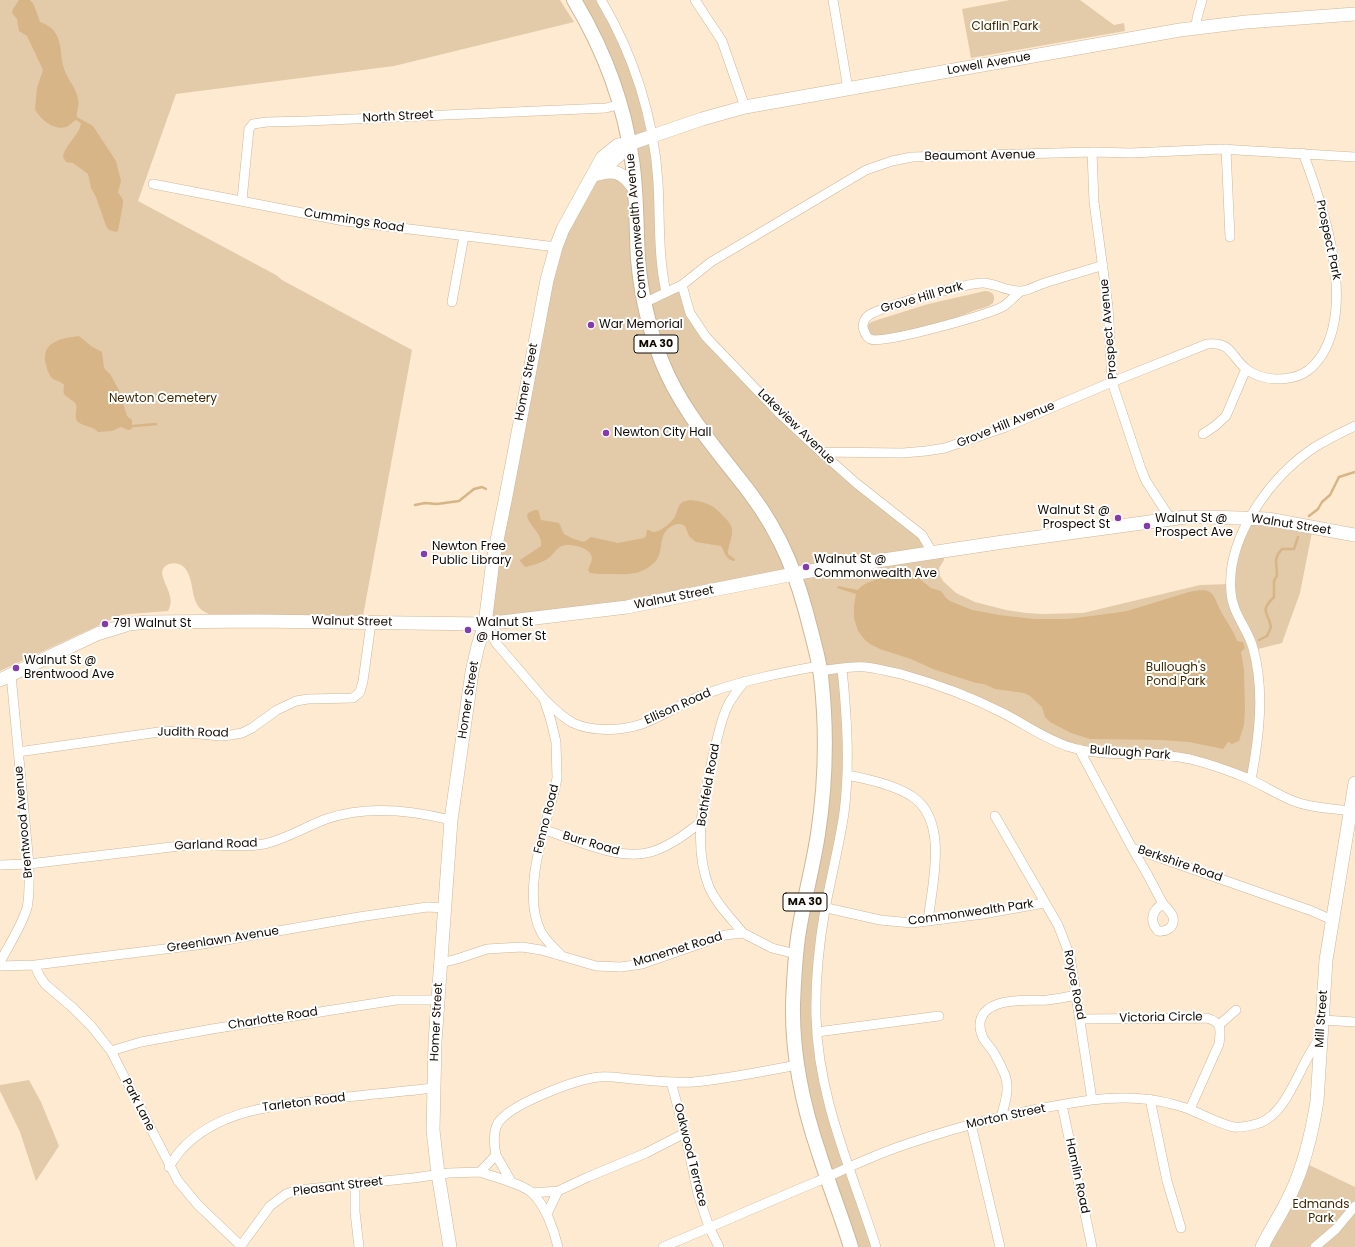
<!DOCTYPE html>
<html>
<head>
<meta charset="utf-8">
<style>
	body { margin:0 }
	canvas { display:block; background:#fdead0 }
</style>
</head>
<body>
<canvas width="1355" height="1247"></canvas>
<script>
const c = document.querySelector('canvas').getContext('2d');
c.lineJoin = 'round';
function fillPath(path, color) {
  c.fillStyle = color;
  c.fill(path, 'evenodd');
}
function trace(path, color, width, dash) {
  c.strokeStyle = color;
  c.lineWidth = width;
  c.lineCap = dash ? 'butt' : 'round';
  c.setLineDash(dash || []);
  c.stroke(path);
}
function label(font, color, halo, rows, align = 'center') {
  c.font = font + ' Poppins,sans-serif';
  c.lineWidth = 4;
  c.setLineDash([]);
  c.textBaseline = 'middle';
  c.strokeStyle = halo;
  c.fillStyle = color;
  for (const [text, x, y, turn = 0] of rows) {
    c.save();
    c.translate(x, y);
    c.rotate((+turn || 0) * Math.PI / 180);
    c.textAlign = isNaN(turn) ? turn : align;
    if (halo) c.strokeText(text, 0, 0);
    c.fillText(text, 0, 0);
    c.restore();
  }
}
fillPath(new Path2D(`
	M 0,0 L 560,0 L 574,22 L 394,66 L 176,94 L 138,201 L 276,275 L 282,280 L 412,350 L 363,616 L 209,614 C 187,606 197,581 184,567 C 176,559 158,564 163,577 C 167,590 175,599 168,611 L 129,614 L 121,615 L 0,671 Z
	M 574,0 L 601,0 L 618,30 L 652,136 L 666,292 L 682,285 L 690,313 L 779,413 L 922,535 L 932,552 L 944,551 L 944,560 L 939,568 L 940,576 L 943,581 L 956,593 L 975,602 L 1006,610 L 1026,613 L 1042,614 L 1083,613 L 1200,585 L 1230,584 L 1250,518 L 1313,527 L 1300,593 L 1282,643 L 1254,650 L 1259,683 L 1251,780 L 1209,764 L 1088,751 L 1005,714 L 906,676 L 842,669 L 847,775 L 818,975 L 823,1077 L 876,1247 L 851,1247 L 836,1202 L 795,1041 L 805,903 L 824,718 L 795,574 L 485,624 L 547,280 L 592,176 L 629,180 L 628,136 Z
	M 1010,0 L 1080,0 L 1114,25 L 1124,23 L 1125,31 L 971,58 L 962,9 Z
	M 985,291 C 993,291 996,296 993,303 C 989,307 982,308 976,310 C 944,323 907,333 873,336 L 868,332 L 867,326 L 871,322 L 928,304 Z
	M 29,1080 L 41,1102 L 59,1146 L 36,1181 L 20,1132 L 0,1091 L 0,1085 Z
	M 1303,1162 L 1355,1187 L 1355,1247 L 1262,1247 Z`), '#e3cbaa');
fillPath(new Path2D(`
	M 19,0 L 30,0 L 34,5 L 40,22 C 43,23 46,24 48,26 C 62,34 60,52 63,65 C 65,77 76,86 78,99 C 80,105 76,111 77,117 L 93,126 L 116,161 L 121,181 L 118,192 L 123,200 L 123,204 L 118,231 L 116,232 L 109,230 L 106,226 L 96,197 L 91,188 L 88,174 L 73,163 L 66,162 L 63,157 C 65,144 80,135 81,123 L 76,120 C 72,122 70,126 66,127 C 54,131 40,119 35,109 L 37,88 L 43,70 L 27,36 L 19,31 L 17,19 L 12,13 L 13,9 Z
	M 79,336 L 91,346 L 102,352 L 104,368 L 110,374 L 119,390 L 127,416 L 132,420 L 132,429 L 128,430 L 121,427 L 112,431 L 98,432 C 93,426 84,427 78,422 C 73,417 78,410 76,404 C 73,400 67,398 64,394 C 63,392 64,387 64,385 C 62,381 54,381 51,377 C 49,374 47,369 46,365 C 40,342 61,338 79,336 Z
	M 690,500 C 707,502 714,505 725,518 C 728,521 731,524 732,529 C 733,537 728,545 728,554 L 735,559 L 735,561 C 726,561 725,552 721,546 L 696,542 L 689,536 L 685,526 C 677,520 666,528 663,536 C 660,545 662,554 655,562 C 640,577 624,574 606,574 C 600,574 596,574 590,573 L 588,570 C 589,566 592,562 592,558 C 591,547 568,542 560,547 C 556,549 554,553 551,556 C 545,562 534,565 525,567 L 520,561 L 520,560 L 541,546 C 543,535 531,527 527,517 L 528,513 L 534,510 L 538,510 L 541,520 L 559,523 L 564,534 L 574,539 L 584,542 L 591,537 L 618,543 L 644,538 L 646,536 L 647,530 L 649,530 L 653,532 C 660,532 670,524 674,518 C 680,508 676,502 690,500 Z
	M 910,573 L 915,575 L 931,588 L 941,591 L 946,598 L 950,601 L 972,610 L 999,615 L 1034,619 L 1068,619 L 1114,613 L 1127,611 L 1189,592 C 1217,586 1212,596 1223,615 C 1228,624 1234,631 1237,641 L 1243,642 L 1245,648 L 1241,652 L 1244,670 L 1245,711 L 1244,725 L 1239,741 L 1232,744 L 1228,742 L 1223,749 L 1189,742 L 1162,740 L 1090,739 L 1071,733 L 1050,722 L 1045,717 L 1042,707 L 1030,696 L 1024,693 L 995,689 L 984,684 L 976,683 L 954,676 L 933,669 L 911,659 L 880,649 L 870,644 L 865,640 L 858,631 L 854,618 L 854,605 L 856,594 L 837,588 L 838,586 L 858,590 C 866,579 896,574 910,573 Z`), '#d7b586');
trace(new Path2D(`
	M 133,426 L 156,424
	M 415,505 L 425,503 L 437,504 L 459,501 L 474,489 L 482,487 L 486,489
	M 1309,516 L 1318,509 L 1322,502 L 1330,495 L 1339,477 L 1355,472
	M 1259,640 L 1267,636 L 1271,627 C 1268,611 1259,612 1274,597 L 1274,581 L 1277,575 L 1276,560 L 1278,554 L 1282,549 L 1294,549 L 1298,537`), '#d7b586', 2.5);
const street = new Path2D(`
	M 601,0 C 634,55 654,119 658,182 C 660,219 658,257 666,292
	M 695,0 L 722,41 L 745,107
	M 833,0 L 848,89
	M 1196,28 L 1197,18 L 1202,0
	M 1226,149 L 1230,237
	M 1092,152 L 1094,202 L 1108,307 L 1112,382 L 1141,469 L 1146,481 L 1170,518
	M 153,184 L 344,221 L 556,247
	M 242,200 L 249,129 L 253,124 L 267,122 L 307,121 L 606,108 L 621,104
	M 682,285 L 690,313 L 706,337 L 779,413 L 821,452 L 856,483 L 922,535 L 932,552
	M 1020,292 C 1014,296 1008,304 1002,307 C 986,315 882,345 870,339 C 866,337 864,331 863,327 C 863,323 865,318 868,316 C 876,308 971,282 984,283 C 996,284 1007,291 1019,291 C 1026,292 1036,286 1042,284 C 1062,277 1083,272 1103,265
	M 452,302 L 464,236
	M 644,303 L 682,285 L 711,262 L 866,170 L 892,161 L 912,157 L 1092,152 L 1131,153 L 1220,149 L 1355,157
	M 1203,434 L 1215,426 L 1226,416 L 1246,369
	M 821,452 L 903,453 L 926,451 L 945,448 L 1006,427 L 1112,382 L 1207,344 C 1231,341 1231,356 1245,368 C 1253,375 1266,379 1276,379 C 1298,379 1310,373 1322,355 C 1355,301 1324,208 1303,153
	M 485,624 L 496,643 L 544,699 L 551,721 L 556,742 L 557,778 L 555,788 C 545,828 521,893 541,932 C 546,941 554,948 561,955
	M 842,669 C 847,717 850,765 844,813 C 839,846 831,877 825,909 C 819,944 815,981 816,1017 C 818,1099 852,1171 876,1247
	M 820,671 C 835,669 851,666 865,667 C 877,668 889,672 901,674 C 937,684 972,697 1005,714 C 1026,725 1047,740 1070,747 C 1109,759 1150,750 1190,759 C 1210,764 1230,771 1249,779 C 1265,786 1279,796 1296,802 C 1315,809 1335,808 1355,812
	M 545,700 C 554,709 562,717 573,723 C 593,732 621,731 642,724 C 664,716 685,701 708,693 C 745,680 780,673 819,666
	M 1079,749 L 1132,848 L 1312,911 L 1332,920
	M 18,752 L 166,731 L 221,736 L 231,735 L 242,733 L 252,728 L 277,710 L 296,701 L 308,699 L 353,698 L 360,692 L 363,681 L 371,623
	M 847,775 C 868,779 896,785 913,797 C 949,822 932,885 928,921
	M 1251,780 C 1259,737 1265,691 1253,648 C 1248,629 1232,613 1231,592 C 1226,537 1271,476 1315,447 C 1328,439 1342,432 1355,426
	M 995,816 L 1058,925 L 1070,956 L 1092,1100
	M 545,830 C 576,840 619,861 651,852 C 670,846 686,834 701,822
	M 1132,848 C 1143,866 1153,884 1162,902 C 1165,907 1171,911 1173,917 C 1175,928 1166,932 1158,931 C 1149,921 1152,910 1163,904
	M 0,865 L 29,864 L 188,845 C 213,843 239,849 264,844 C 286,839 305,827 326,819 C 366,805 411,810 451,820
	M 805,903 L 880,920 L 912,923 L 983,914 L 1044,903
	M 743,933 C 731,918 717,905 709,887 C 692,843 704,796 714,752 C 718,736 721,718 729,703 C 734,695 739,688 745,681
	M 0,962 C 9,945 21,927 27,908 C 30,894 29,879 29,864 L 11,675
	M 441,963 L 457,959 L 487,949 L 522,947 L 541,950 L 596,966 L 621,967 L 642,964 L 725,935 L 743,933 L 772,948 L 796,954
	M 35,965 L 39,975 L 45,984 L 73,1008 L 92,1027 L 111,1051 L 178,1181 L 198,1205 L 241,1246
	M 0,966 L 35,965 L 197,945 L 359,917 L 427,907 L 445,908
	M 1081,1019 L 1207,1018 C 1222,1022 1221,1030 1219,1044 L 1190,1109
	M 1323,1020 L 1355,1022
	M 1219,1025 L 1236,1010
	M 817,1032 L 939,1016
	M 111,1051 L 141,1042 L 212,1029 L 396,1000 L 438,1000
	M 671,1082 L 685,1133 L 698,1194 L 709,1227 L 719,1247
	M 1150,1099 L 1167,1181 L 1181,1228
	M 1062,1105 L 1092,1247
	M 1001,1117 C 1005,1103 1010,1089 1005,1075 C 1002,1068 998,1060 994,1053 C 991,1048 986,1043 983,1038 C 976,1022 981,1010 998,1004 C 1013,999 1030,1001 1047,1000 C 1057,999 1067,997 1077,995
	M 971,1124 L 1000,1247
	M 496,1155 L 512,1183
	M 169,1167 C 173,1161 177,1154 182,1149 C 219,1109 277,1105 328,1099 C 363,1095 399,1092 434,1088
	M 480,1172 C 494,1177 520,1183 531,1192 C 545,1204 554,1230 558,1247
	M 355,1183 L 355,1212 L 359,1247
	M 532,1193 L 558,1191 L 588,1177 L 646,1153 L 685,1133
	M 547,1214 L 558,1191
	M 240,1247 L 270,1206 L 286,1194 L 298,1190 L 413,1178 L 449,1173 L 480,1172 L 496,1155 C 494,1145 493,1132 498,1123 C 510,1104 577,1079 599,1077 C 610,1076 621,1078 632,1079 C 653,1081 673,1083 693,1082 C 728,1079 763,1071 798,1065
	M 663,1247 C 714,1226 765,1203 816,1182 C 845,1169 874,1155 904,1145 C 965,1124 1028,1109 1091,1100 C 1117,1097 1142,1097 1168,1103 C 1176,1105 1185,1107 1193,1111 C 1206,1116 1220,1124 1234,1127 C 1242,1128 1252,1125 1260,1123 C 1290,1111 1300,1061 1321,1037
	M 1315,1247 L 1336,1229 L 1355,1206`);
const secondary = new Path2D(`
	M 597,169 C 611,164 620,156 629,144
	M 592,176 C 613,168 623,171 635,190
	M 0,680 L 97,634 L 129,624 L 148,622 L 256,621 L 485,624 L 627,607 L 804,572 L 1003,542 L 1186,517 L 1208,517 L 1268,519 L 1355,535
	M 450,1247 L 438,1174 L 433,1130 L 435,1042 L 451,820 L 472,672 L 478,646 L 485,624 L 493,560 L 506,496 L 547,280 L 556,247 L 563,229 L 602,158 L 618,145 L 629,144 L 702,119 L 745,107 L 1180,30 L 1246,22 L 1355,14
	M 1262,1247 C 1271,1228 1283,1212 1291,1193 C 1305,1164 1312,1132 1317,1101 L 1326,960 L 1355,783`);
const primary = new Path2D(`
	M 574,0 C 604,50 624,102 632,160 C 637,193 636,226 638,259 C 641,294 649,329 662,362 C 682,412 718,451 750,493 C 783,537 798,578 811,631 C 815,646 819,661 821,676 C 827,729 826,782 818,834 C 813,867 804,899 799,931 C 795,955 794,980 793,1004 C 792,1054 803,1106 819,1153 C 829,1185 841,1215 851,1247`);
trace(street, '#ceb798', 10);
trace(secondary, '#ceb798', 14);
trace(primary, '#ceb798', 16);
trace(street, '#fff', 9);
trace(secondary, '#fff', 13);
trace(primary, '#fff', 14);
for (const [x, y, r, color] of [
	[591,325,4,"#853bad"],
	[606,433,4,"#853bad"],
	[1118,518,4,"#853bad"],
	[1147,526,4,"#853bad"],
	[424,554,4,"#853bad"],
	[806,567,4,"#853bad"],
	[105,624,4,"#853bad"],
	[468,630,4,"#853bad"],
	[16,668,4,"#853bad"]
]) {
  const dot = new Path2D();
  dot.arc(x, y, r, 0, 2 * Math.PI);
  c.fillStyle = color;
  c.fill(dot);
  trace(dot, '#fff', 1.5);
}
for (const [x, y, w] of [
	[656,344,44],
	[805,902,44]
]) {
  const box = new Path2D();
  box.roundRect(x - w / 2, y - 9, w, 18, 3);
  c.fillStyle = '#fff';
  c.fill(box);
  trace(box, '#110a02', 1);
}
label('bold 11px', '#110a02', null, [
	["MA 30",656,344],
	["MA 30",805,902]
]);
label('12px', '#402901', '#fff', [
	["Claflin Park",1005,27],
	["Newton Cemetery",163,399],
	["Bullough's",1176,668],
	["Pond Park",1176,682],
	["Edmands",1321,1205],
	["Park",1321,1219]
]);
label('12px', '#110a02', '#fff', [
	["Lowell Avenue",989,64,-10],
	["North Street",398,117,-3],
	["Beaumont Avenue",980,156,-1],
	["Cummings Road",354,221,9],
	["Commonwealth Avenue",637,226,-95],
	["Prospect Park",1328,240,78],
	["Grove Hill Park",922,298,-16],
	["Prospect Avenue",1109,329,-95],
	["Homer Street",527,382,-79],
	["Grove Hill Avenue",1006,425,-22],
	["Lakeview Avenue",796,427,44],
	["Walnut Street",1291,525,9],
	["Walnut Street",674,598,-11],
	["Walnut Street",352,622,1],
	["Homer Street",469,700,-81],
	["Ellison Road",678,707,-24],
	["Judith Road",193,733,1],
	["Bullough Park",1130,753,4],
	["Bothfeld Road",709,785,-80],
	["Fenno Road",547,819,-76],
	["Brentwood Avenue",24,822,-95],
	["Burr Road",591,844,16],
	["Garland Road",216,845,-2],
	["Berkshire Road",1180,864,19],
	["Commonwealth Park",971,913,-8],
	["Greenlawn Avenue",223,940,-9],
	["Manemet Road",678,950,-17],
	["Royce Road",1074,985,79],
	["Victoria Circle",1161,1018,-1],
	["Charlotte Road",273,1019,-9],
	["Mill Street",1322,1019,-86],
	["Homer Street",437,1022,-87],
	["Tarleton Road",304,1103,-7],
	["Park Lane",138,1105,63],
	["Morton Street",1006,1117,-12],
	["Oakwood Terrace",690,1155,76],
	["Hamlin Road",1077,1176,78],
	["Pleasant Street",338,1187,-7]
]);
label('12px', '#110a02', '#fff', [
	["War Memorial",599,325],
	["Newton City Hall",614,433],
	["Walnut St @",1110,511,"right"],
	["Prospect St",1110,525,"right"],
	["Walnut St @",1155,519],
	["Prospect Ave",1155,533],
	["Newton Free",432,547],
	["Public Library",432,561],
	["Walnut St @",814,560],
	["Commonwealth Ave",814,574],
	["Walnut St",476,623],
	["@ Homer St",476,637],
	["791 Walnut St",113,624],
	["Walnut St @",24,661],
	["Brentwood Ave",24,675]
], 'left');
</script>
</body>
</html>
